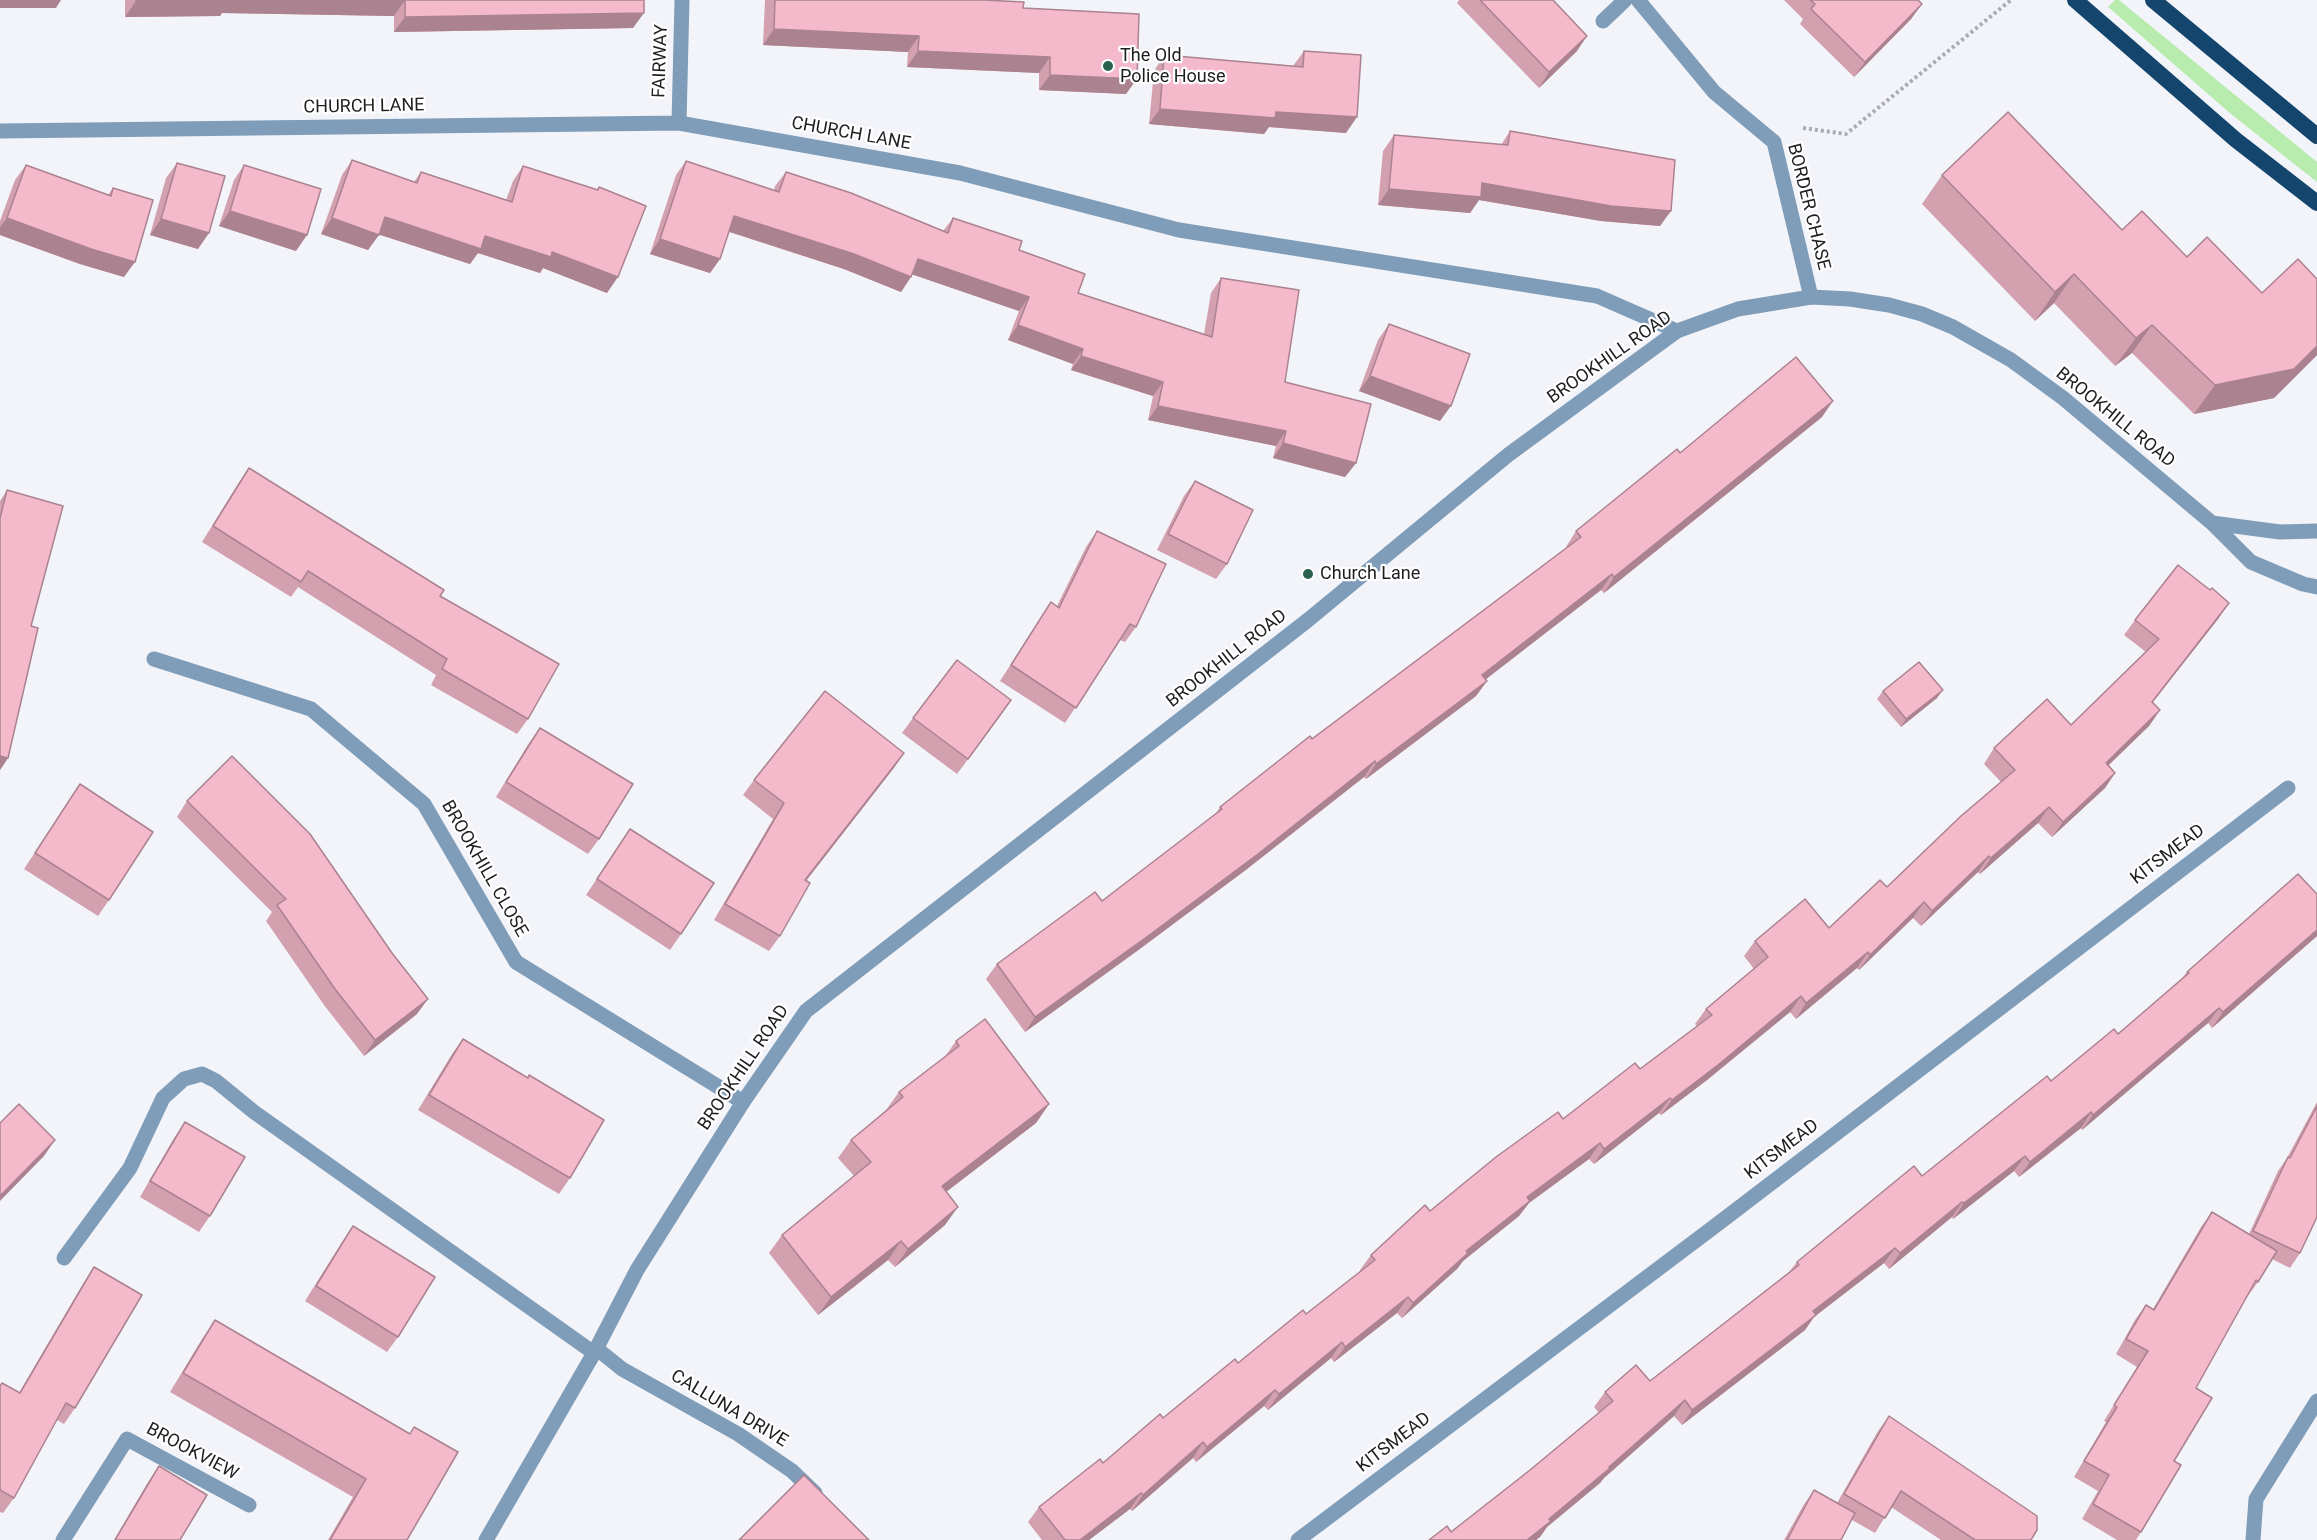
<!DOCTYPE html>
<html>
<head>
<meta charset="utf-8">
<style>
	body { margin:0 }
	canvas { display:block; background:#f3f4fa }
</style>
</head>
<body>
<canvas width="2317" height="1540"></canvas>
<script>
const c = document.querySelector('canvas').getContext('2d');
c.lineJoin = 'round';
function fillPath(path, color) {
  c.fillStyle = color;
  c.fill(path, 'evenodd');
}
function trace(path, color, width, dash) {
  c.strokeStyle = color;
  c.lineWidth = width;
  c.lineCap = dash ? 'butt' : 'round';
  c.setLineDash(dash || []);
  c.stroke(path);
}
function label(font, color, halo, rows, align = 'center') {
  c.font = font + ' Roboto,sans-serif';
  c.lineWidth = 4.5;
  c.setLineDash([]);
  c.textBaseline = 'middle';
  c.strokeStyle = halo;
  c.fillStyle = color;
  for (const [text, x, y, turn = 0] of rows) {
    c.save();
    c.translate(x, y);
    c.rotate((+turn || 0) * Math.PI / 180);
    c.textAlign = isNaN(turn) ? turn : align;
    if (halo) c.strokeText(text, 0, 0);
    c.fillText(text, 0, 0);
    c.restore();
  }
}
fillPath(new Path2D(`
	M 2115,0 L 2119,0 L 2317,162 L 2317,182 L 2231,114 L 2108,7 Z`), '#b8ecae');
trace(new Path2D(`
	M 1803,128 L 1846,134 L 2011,0`), '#abacb1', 4, [3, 3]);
trace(new Path2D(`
	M 64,1258 L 130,1168 L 163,1098 L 184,1079 L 202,1074 L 216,1081 L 254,1112 L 594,1353`), '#7f9db8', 15);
trace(new Path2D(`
	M 1638,0 L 1714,92 L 1774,142 L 1811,297
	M 1603,21 L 1625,0
	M 679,123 L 682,0
	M 0,131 L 679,123 L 960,173 L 1179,230 L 1597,296 L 1677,331
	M 154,659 L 311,709 L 424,804 L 516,962 L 743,1102
	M 596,1348 L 622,1369 L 738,1434 L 792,1471 L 815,1493
	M 63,1540 L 127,1439 L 249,1505
	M 1298,1540 L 1719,1223 L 2288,788
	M 2253,1540 L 2256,1499 L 2317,1401`), '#7f9db8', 15);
trace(new Path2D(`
	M 2212,523 L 2280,532 L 2317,531
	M 486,1540 L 594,1353 L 637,1270 L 743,1102 L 806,1011 L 1308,620 L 1508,455 L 1677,331 L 1738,309 L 1811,297 L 1850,299 L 1889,305 L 1922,314 L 1953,327 L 2011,360 L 2063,398 L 2212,523 L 2251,562 L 2303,584 L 2317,587`), '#7f9db8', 15);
trace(new Path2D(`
	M 2075,0 L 2236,140 L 2317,203
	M 2153,0 L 2317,136`), '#14466d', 16);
fillPath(new Path2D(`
	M 125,0 L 644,0 L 633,28 L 394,32 L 394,16 L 222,13 L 220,16 L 125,17 Z
	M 765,0 L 984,0 L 1023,8 L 1126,94 L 1039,90 L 1039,73 L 907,67 L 908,52 L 763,45 Z
	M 1459,0 L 1553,0 L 1577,51 L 1539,88 L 1457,3 Z
	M 1784,0 L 1918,0 L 1922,4 L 1911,19 L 1854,77 L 1800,24 L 1803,19 Z
	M 1304,51 L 1346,133 L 1269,127 L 1264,134 L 1149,124 L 1154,71 L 1164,55 L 1293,66 Z
	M 1510,131 L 1660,226 L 1601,221 L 1479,200 L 1470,213 L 1378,205 L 1383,151 L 1394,135 L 1501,145 Z
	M 352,160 L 414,182 L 421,172 L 506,200 L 513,181 L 523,166 L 597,190 L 599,187 L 607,293 L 543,268 L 540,273 L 478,253 L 470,264 L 379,234 L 368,250 L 321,234 L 342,175 Z
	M 686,161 L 774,190 L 775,186 L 786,172 L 943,231 L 953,218 L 1019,250 L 1078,293 L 1204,334 L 1211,293 L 1221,278 L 1285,382 L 1356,463 L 1345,477 L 1273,458 L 1276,446 L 1148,420 L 1153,396 L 1071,370 L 1073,364 L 1008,340 L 1019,311 L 912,274 L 901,292 L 844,269 L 729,232 L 720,259 L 710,273 L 650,254 L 676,175 Z
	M 177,163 L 198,249 L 150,235 L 166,178 Z
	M 26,165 L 108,195 L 113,188 L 124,277 L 80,264 L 0,235 L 0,221 L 15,180 Z
	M 244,165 L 296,251 L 219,226 L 234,180 Z
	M 1942,175 L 2122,230 L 2187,257 L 2262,293 L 2317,279 L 2317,355 L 2274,398 L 2194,414 L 2132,353 L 2115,366 L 2054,303 L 2035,321 L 1922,204 Z
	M 1389,324 L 1440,421 L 1359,391 L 1378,340 Z
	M 1822,417 L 1604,593 L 1601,590 L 1486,679 L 1487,681 L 1476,696 L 1366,779 L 1364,777 L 1247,869 L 1137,951 L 1025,1032 L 986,979 L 997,964 L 1102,901 L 1214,816 L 1220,807 L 1566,548 L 1566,547 L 1576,531 L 1680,453 Z
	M 249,468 L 440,596 L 528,719 L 517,734 L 431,685 L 436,675 L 298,587 L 291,597 L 202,542 L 238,484 Z
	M 1195,481 L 1227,564 L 1216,579 L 1157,550 L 1184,496 Z
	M 7,490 L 31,626 L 8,758 L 0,770 L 0,501 Z
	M 1097,531 L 1136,627 L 1125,642 L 1120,640 L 1065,723 L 1000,681 L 1051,602 L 1057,606 L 1086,547 Z
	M 2210,590 L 2229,603 L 2218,619 L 2153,702 L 2160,710 L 2149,726 L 2109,765 L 2115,773 L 2105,788 L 2052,837 L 2038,823 L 1980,874 L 1978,872 L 1921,926 L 1913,918 L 1859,970 L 1857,968 L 1796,1019 L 1790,1012 L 1707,1080 L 1661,1115 L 1659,1113 L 1594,1164 L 1589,1159 L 1529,1203 L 1519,1216 L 1463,1261 L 1457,1269 L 1402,1318 L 1397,1313 L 1334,1362 L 1331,1358 L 1268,1410 L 1264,1406 L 1196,1462 L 1193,1458 L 1132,1511 L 1130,1509 L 1089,1540 L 1042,1540 L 1028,1522 L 1039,1507 L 1103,1463 L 1163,1418 L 1306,1314 L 1361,1272 L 1360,1270 L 1371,1255 L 1430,1211 L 1563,1119 L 1640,1069 L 1697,1026 L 1695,1024 L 1706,1009 L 1754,969 L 1744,956 L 1755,941 L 1829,928 L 1887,887 L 2001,782 L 1984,764 L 1994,748 L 2071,725 L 2146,652 L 2124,635 L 2135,620 Z
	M 1883,691 L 1937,698 L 1901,727 L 1877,699 Z
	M 1000,716 L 957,774 L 902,733 L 913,718 Z
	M 540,728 L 599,839 L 588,854 L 496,797 L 529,743 Z
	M 904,753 L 893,769 L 806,881 L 780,936 L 769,951 L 714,920 L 773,819 L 743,795 L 754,780 Z
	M 80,784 L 109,900 L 98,916 L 24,869 Z
	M 187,801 L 417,1014 L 364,1056 L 324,1005 L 266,921 L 272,912 L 177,817 Z
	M 630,829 L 681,934 L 670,950 L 586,895 Z
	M 2317,894 L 2317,936 L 2212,1028 L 2208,1023 L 2082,1130 L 2081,1128 L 2019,1177 L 2014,1171 L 1953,1219 L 1952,1217 L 1889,1269 L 1884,1263 L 1814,1317 L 1805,1330 L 1682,1425 L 1674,1416 L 1604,1478 L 1600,1483 L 1547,1527 L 1540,1537 L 1536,1540 L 1429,1540 L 1451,1532 L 1530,1470 L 1599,1413 L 1594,1407 L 1605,1392 L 1650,1381 L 1789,1272 L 1797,1262 L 1922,1176 L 2051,1081 L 2118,1034 L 2182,978 L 2187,972 Z
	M 463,1039 L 570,1178 L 559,1194 L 418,1110 L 452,1054 Z
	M 956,1041 L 1049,1104 L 1036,1123 L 946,1192 L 945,1225 L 895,1267 L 888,1260 L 818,1315 L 769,1253 L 782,1235 L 854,1176 L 838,1158 L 851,1140 L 886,1110 L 899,1092 L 944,1058 Z
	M 2317,1102 L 2317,1217 L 2300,1253 L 2290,1268 L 2272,1259 L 2258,1282 L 2247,1297 L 2196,1388 L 2174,1461 L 2141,1532 L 2136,1540 L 2117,1540 L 2082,1519 L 2098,1491 L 2074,1477 L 2106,1422 L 2104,1421 L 2137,1367 L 2116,1354 L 2135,1320 L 2146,1305 L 2153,1309 L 2201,1227 L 2212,1212 L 2249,1234 L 2278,1171 L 2287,1158 Z
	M 185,1122 L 210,1216 L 199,1232 L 140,1197 L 174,1138 Z
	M 353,1226 L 398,1337 L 387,1352 L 305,1301 L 342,1242 Z
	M 94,1267 L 75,1408 L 64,1424 L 57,1420 L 14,1498 L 3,1513 L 0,1512 L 0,1386 L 19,1393 L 84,1282 Z
	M 215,1320 L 410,1434 L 414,1427 L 407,1540 L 328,1540 L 353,1497 L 170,1392 L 202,1339 Z
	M 1889,1416 L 2031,1540 L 1941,1540 L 1891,1507 L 1875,1533 L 1852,1520 L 1841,1540 L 1784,1540 L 1803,1506 L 1814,1490 L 1837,1503 L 1878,1431 Z
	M 159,1466 L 180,1540 L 114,1540 L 148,1482 Z`), '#d2a0af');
fillPath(new Path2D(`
	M 0,0 L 61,0 L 56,8 L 0,8 Z
	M 229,0 L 405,0 L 394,16 L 222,13 L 220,16 L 125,17 L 136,1 Z
	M 1922,4 L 1911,19 L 1854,77 L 1865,62 Z
	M 644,13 L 633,28 L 394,32 L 405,17 Z
	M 774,29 L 919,36 L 908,52 L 763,45 Z
	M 1587,36 L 1577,51 L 1539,88 L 1549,72 Z
	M 918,51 L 1050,57 L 1039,73 L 907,67 Z
	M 1050,75 L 1137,79 L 1126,94 L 1039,90 Z
	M 1160,109 L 1276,112 L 1357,117 L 1346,133 L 1269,127 L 1264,134 L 1149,124 Z
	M 1482,183 L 1671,211 L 1660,226 L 1601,221 L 1479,200 L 1470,213 L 1378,205 L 1389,189 Z
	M 230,211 L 307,235 L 296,251 L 219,226 Z
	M 734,216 L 854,254 L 911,277 L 901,292 L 844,269 L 724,230 Z
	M 385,217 L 485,236 L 552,252 L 618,277 L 607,293 L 543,268 L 540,273 L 478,253 L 470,264 L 374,233 Z
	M 7,218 L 135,262 L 124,277 L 80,264 L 0,235 L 0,227 Z
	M 332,218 L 379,235 L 368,250 L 321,234 Z
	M 161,219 L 209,233 L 198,249 L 150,235 Z
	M 660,239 L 720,259 L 710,273 L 650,254 Z
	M 918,259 L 1029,297 L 1019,311 L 908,273 Z
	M 2074,274 L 2054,303 L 2035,321 L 2055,292 Z
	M 1018,325 L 1083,349 L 1073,364 L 1008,340 Z
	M 2152,325 L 2132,353 L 2115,366 L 2136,338 Z
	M 2317,346 L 2317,355 L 2274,398 L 2194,414 L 2215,385 Z
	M 1081,356 L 1163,382 L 1153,396 L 1071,370 Z
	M 1370,376 L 1451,406 L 1440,421 L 1359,391 Z
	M 1833,401 L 1822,417 L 1604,593 L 1614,577 Z
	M 1158,406 L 1286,431 L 1276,446 L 1148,420 Z
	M 1283,443 L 1356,463 L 1345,477 L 1273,458 Z
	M 1612,574 L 1601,590 L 1472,690 L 1482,675 Z
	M 2229,603 L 2218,619 L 2141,717 L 2152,702 Z
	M 1487,681 L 1476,696 L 1366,779 L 1376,764 Z
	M 1943,690 L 1937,698 L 1901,727 L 1906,719 Z
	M 1011,700 L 1000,716 L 957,774 L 968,759 Z
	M 2160,710 L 2149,726 L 2095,778 L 2106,763 Z
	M 904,753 L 893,769 L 794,896 L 805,880 Z
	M 0,756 L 8,758 L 0,770 Z
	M 1375,761 L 1364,777 L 1247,869 L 1137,951 L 1025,1032 L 1035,1017 Z
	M 2115,773 L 2105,788 L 2052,837 L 2063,822 Z
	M 2049,807 L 2038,823 L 1980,874 L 1991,858 Z
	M 1989,856 L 1978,872 L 1921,926 L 1932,911 Z
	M 1924,902 L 1913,918 L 1859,970 L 1870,955 Z
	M 2317,930 L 2317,936 L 2212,1028 L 2223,1012 Z
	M 1868,952 L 1857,968 L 1796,1019 L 1806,1003 Z
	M 1801,996 L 1790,1012 L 1707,1080 L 1661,1115 L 1672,1100 Z
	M 428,999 L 417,1014 L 364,1056 L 375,1040 Z
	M 2219,1008 L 2208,1023 L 2082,1130 L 2093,1115 Z
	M 1670,1098 L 1659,1113 L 1594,1164 L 1604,1149 Z
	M 1049,1104 L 1036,1123 L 929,1205 L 942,1186 Z
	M 2091,1112 L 2081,1128 L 2019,1177 L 2030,1162 Z
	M 55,1140 L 44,1156 L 0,1201 L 0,1196 Z
	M 1600,1143 L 1589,1159 L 1529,1203 L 1519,1216 L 1463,1261 L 1457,1269 L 1402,1318 L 1413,1303 L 1466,1251 L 1527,1197 Z
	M 2025,1156 L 2014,1171 L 1953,1219 L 1964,1203 Z
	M 1962,1202 L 1952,1217 L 1889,1269 L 1900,1253 Z
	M 958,1207 L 945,1225 L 895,1267 L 908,1249 Z
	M 901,1241 L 888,1260 L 818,1315 L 831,1297 Z
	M 1895,1248 L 1884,1263 L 1814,1317 L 1805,1330 L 1682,1425 L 1692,1410 L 1813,1311 Z
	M 1408,1297 L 1397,1313 L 1334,1362 L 1345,1347 Z
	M 1342,1342 L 1331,1358 L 1268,1410 L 1279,1394 Z
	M 1275,1390 L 1264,1406 L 1196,1462 L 1207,1447 Z
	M 1685,1400 L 1674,1416 L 1604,1478 L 1600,1483 L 1547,1527 L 1540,1537 L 1536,1540 L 1527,1540 L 1549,1519 Z
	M 1203,1442 L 1193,1458 L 1132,1511 L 1143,1495 Z
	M 1141,1493 L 1130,1509 L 1089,1540 L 1080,1540 Z`), '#ab828f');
const building = new Path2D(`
	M 136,0 L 231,0 L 136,1 Z
	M 374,0 L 644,0 L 644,13 L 405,17 L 405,0 Z
	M 775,0 L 984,0 L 1024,2 L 1023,8 L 1139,14 L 1137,79 L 1050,75 L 1050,57 L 918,51 L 919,36 L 774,29 Z
	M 1480,0 L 1553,0 L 1587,36 L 1549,72 Z
	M 1810,0 L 1918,0 L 1922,4 L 1865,62 L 1811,9 L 1815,4 Z
	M 1304,51 L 1361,55 L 1357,117 L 1276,112 L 1275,118 L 1160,109 L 1164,55 L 1303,67 Z
	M 2008,112 L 2122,230 L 2142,211 L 2187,257 L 2207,237 L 2262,293 L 2298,259 L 2317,279 L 2317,346 L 2294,369 L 2215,385 L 2152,325 L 2136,338 L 2074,274 L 2055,292 L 1942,175 Z
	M 1510,131 L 1675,160 L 1671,211 L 1611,206 L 1482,183 L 1481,197 L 1389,189 L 1394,135 L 1508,145 Z
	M 352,160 L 417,183 L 421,172 L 512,202 L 523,166 L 598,190 L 599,187 L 646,206 L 618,277 L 552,252 L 551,257 L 485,236 L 481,249 L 385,217 L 379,235 L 332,218 Z
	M 686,161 L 779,192 L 786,172 L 851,193 L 948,233 L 953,218 L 1022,241 L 1019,250 L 1085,274 L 1078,293 L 1212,337 L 1221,278 L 1299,290 L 1285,382 L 1371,404 L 1356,463 L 1283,443 L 1286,431 L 1158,406 L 1163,382 L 1081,356 L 1083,349 L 1018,325 L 1029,297 L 918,259 L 911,277 L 854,254 L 734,216 L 720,259 L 660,239 Z
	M 177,163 L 225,176 L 209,233 L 161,219 Z
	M 26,165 L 111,196 L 113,188 L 153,200 L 135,262 L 91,249 L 7,218 Z
	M 244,165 L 321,189 L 307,235 L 230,211 Z
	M 1389,324 L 1470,354 L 1451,406 L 1370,376 Z
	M 1796,357 L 1833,401 L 1614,577 L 1612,574 L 1482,675 L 1487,681 L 1376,764 L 1375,761 L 1258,854 L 1148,936 L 1035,1017 L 997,964 L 1095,892 L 1102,901 L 1222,809 L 1220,807 L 1310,736 L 1312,739 L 1581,537 L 1576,531 L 1677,449 L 1680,453 Z
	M 249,468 L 444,590 L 440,596 L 559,664 L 528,719 L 442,669 L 447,659 L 308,571 L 301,582 L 213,526 Z
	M 1195,481 L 1253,510 L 1227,564 L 1168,534 Z
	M 7,490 L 63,506 L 31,626 L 38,628 L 8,758 L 0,756 L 0,518 Z
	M 1097,531 L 1166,564 L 1136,627 L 1130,624 L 1076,708 L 1011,665 L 1051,602 L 1059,608 Z
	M 2178,565 L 2210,590 L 2212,588 L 2229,603 L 2152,702 L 2160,710 L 2106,763 L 2115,773 L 2063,822 L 2049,807 L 1991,858 L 1989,856 L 1932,911 L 1924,902 L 1870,955 L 1868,952 L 1806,1003 L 1801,996 L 1718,1065 L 1672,1100 L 1670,1098 L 1604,1149 L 1600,1143 L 1527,1197 L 1530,1201 L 1466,1251 L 1468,1253 L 1413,1303 L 1408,1297 L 1345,1347 L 1342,1342 L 1279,1394 L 1275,1390 L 1207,1447 L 1203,1442 L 1143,1495 L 1141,1493 L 1080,1540 L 1065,1540 L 1039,1507 L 1100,1459 L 1103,1463 L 1160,1414 L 1163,1418 L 1235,1359 L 1238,1363 L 1303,1310 L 1306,1314 L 1375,1260 L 1371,1255 L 1425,1205 L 1430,1211 L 1496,1157 L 1558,1112 L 1563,1119 L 1635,1063 L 1640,1069 L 1712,1015 L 1706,1009 L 1768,957 L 1755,941 L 1805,899 L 1829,928 L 1880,880 L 1887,887 L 1961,816 L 2015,770 L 1994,748 L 2047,699 L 2071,725 L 2159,639 L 2135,620 Z
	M 957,660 L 1011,700 L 968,759 L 913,718 Z
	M 1919,662 L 1943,690 L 1906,719 L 1883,691 Z
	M 825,691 L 904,753 L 805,880 L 810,883 L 780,936 L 725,904 L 784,803 L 754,780 Z
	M 540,728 L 633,784 L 599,839 L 506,782 Z
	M 232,756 L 310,834 L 392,953 L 428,999 L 375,1040 L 335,989 L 277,905 L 286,899 L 187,801 Z
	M 80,784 L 153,832 L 109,900 L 35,853 Z
	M 630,829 L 714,883 L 681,934 L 597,879 Z
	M 2298,874 L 2317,894 L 2317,930 L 2223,1012 L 2219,1008 L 2093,1115 L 2091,1112 L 2030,1162 L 2025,1156 L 1964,1203 L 1962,1202 L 1900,1253 L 1895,1248 L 1813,1311 L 1816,1315 L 1692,1410 L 1685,1400 L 1609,1467 L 1610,1468 L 1549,1519 L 1551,1521 L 1527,1540 L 1429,1540 L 1447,1526 L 1451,1532 L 1530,1470 L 1613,1401 L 1605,1392 L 1636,1365 L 1650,1381 L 1799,1265 L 1797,1262 L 1914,1166 L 1922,1176 L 2047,1076 L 2051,1081 L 2114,1029 L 2118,1034 L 2189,973 L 2187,972 Z
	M 985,1019 L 1049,1104 L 942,1186 L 958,1207 L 908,1249 L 901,1241 L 831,1297 L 782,1235 L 871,1162 L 851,1140 L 903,1097 L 899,1092 L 959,1046 L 956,1041 Z
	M 463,1039 L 528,1078 L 529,1075 L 604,1120 L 570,1178 L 429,1095 Z
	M 19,1104 L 55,1140 L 0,1196 L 0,1123 Z
	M 2317,1106 L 2317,1217 L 2300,1253 L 2253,1231 L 2288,1157 L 2290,1158 Z
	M 185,1122 L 245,1157 L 210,1216 L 150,1181 Z
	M 2212,1212 L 2277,1251 L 2258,1282 L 2256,1280 L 2196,1388 L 2212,1398 L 2174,1461 L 2181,1465 L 2141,1532 L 2093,1504 L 2109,1475 L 2084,1461 L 2117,1407 L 2114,1405 L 2148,1351 L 2126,1339 L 2146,1305 L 2154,1310 Z
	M 353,1226 L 435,1277 L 398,1337 L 316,1286 Z
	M 94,1267 L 142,1295 L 75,1408 L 66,1403 L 14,1498 L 0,1490 L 0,1386 L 2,1383 L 20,1393 Z
	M 215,1320 L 410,1434 L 414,1427 L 458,1452 L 407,1540 L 330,1540 L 366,1479 L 183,1373 Z
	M 1889,1416 L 2037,1516 L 2037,1530 L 2031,1540 L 1975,1540 L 1901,1491 L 1885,1518 L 1844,1494 Z
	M 159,1466 L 207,1495 L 180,1540 L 115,1540 Z
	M 804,1475 L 869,1540 L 739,1540 Z
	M 1814,1490 L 1855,1513 L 1841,1540 L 1787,1540 Z`);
fillPath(building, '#f4bacc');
trace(building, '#ab828f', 1.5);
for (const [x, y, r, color] of [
	[1108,66,6,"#28624c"],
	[1308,574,6,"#28624c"]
]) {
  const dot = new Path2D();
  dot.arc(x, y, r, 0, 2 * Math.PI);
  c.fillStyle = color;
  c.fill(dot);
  trace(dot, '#fff', 2);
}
label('18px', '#1d1e20', '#fff', [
	["The Old",1120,56],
	["Police House",1120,77],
	["Church Lane",1320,574]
], 'left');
label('18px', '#1d1e20', '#fff', [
	["FAIRWAY",661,61,-88],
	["CHURCH LANE",364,107,-1],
	["CHURCH LANE",851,134,10],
	["BORDER CHASE",1808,207,76],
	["BROOKHILL ROAD",1610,358,-35],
	["BROOKHILL ROAD",2115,418,39],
	["BROOKHILL ROAD",1227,659,-38],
	["KITSMEAD",2168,855,-37],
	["BROOKHILL CLOSE",484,869,60],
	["BROOKHILL ROAD",744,1068,-56],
	["KITSMEAD",1782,1150,-37],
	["CALLUNA DRIVE",729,1409,31],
	["KITSMEAD",1394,1443,-37],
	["BROOKVIEW",192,1452,28]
]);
</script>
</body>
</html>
